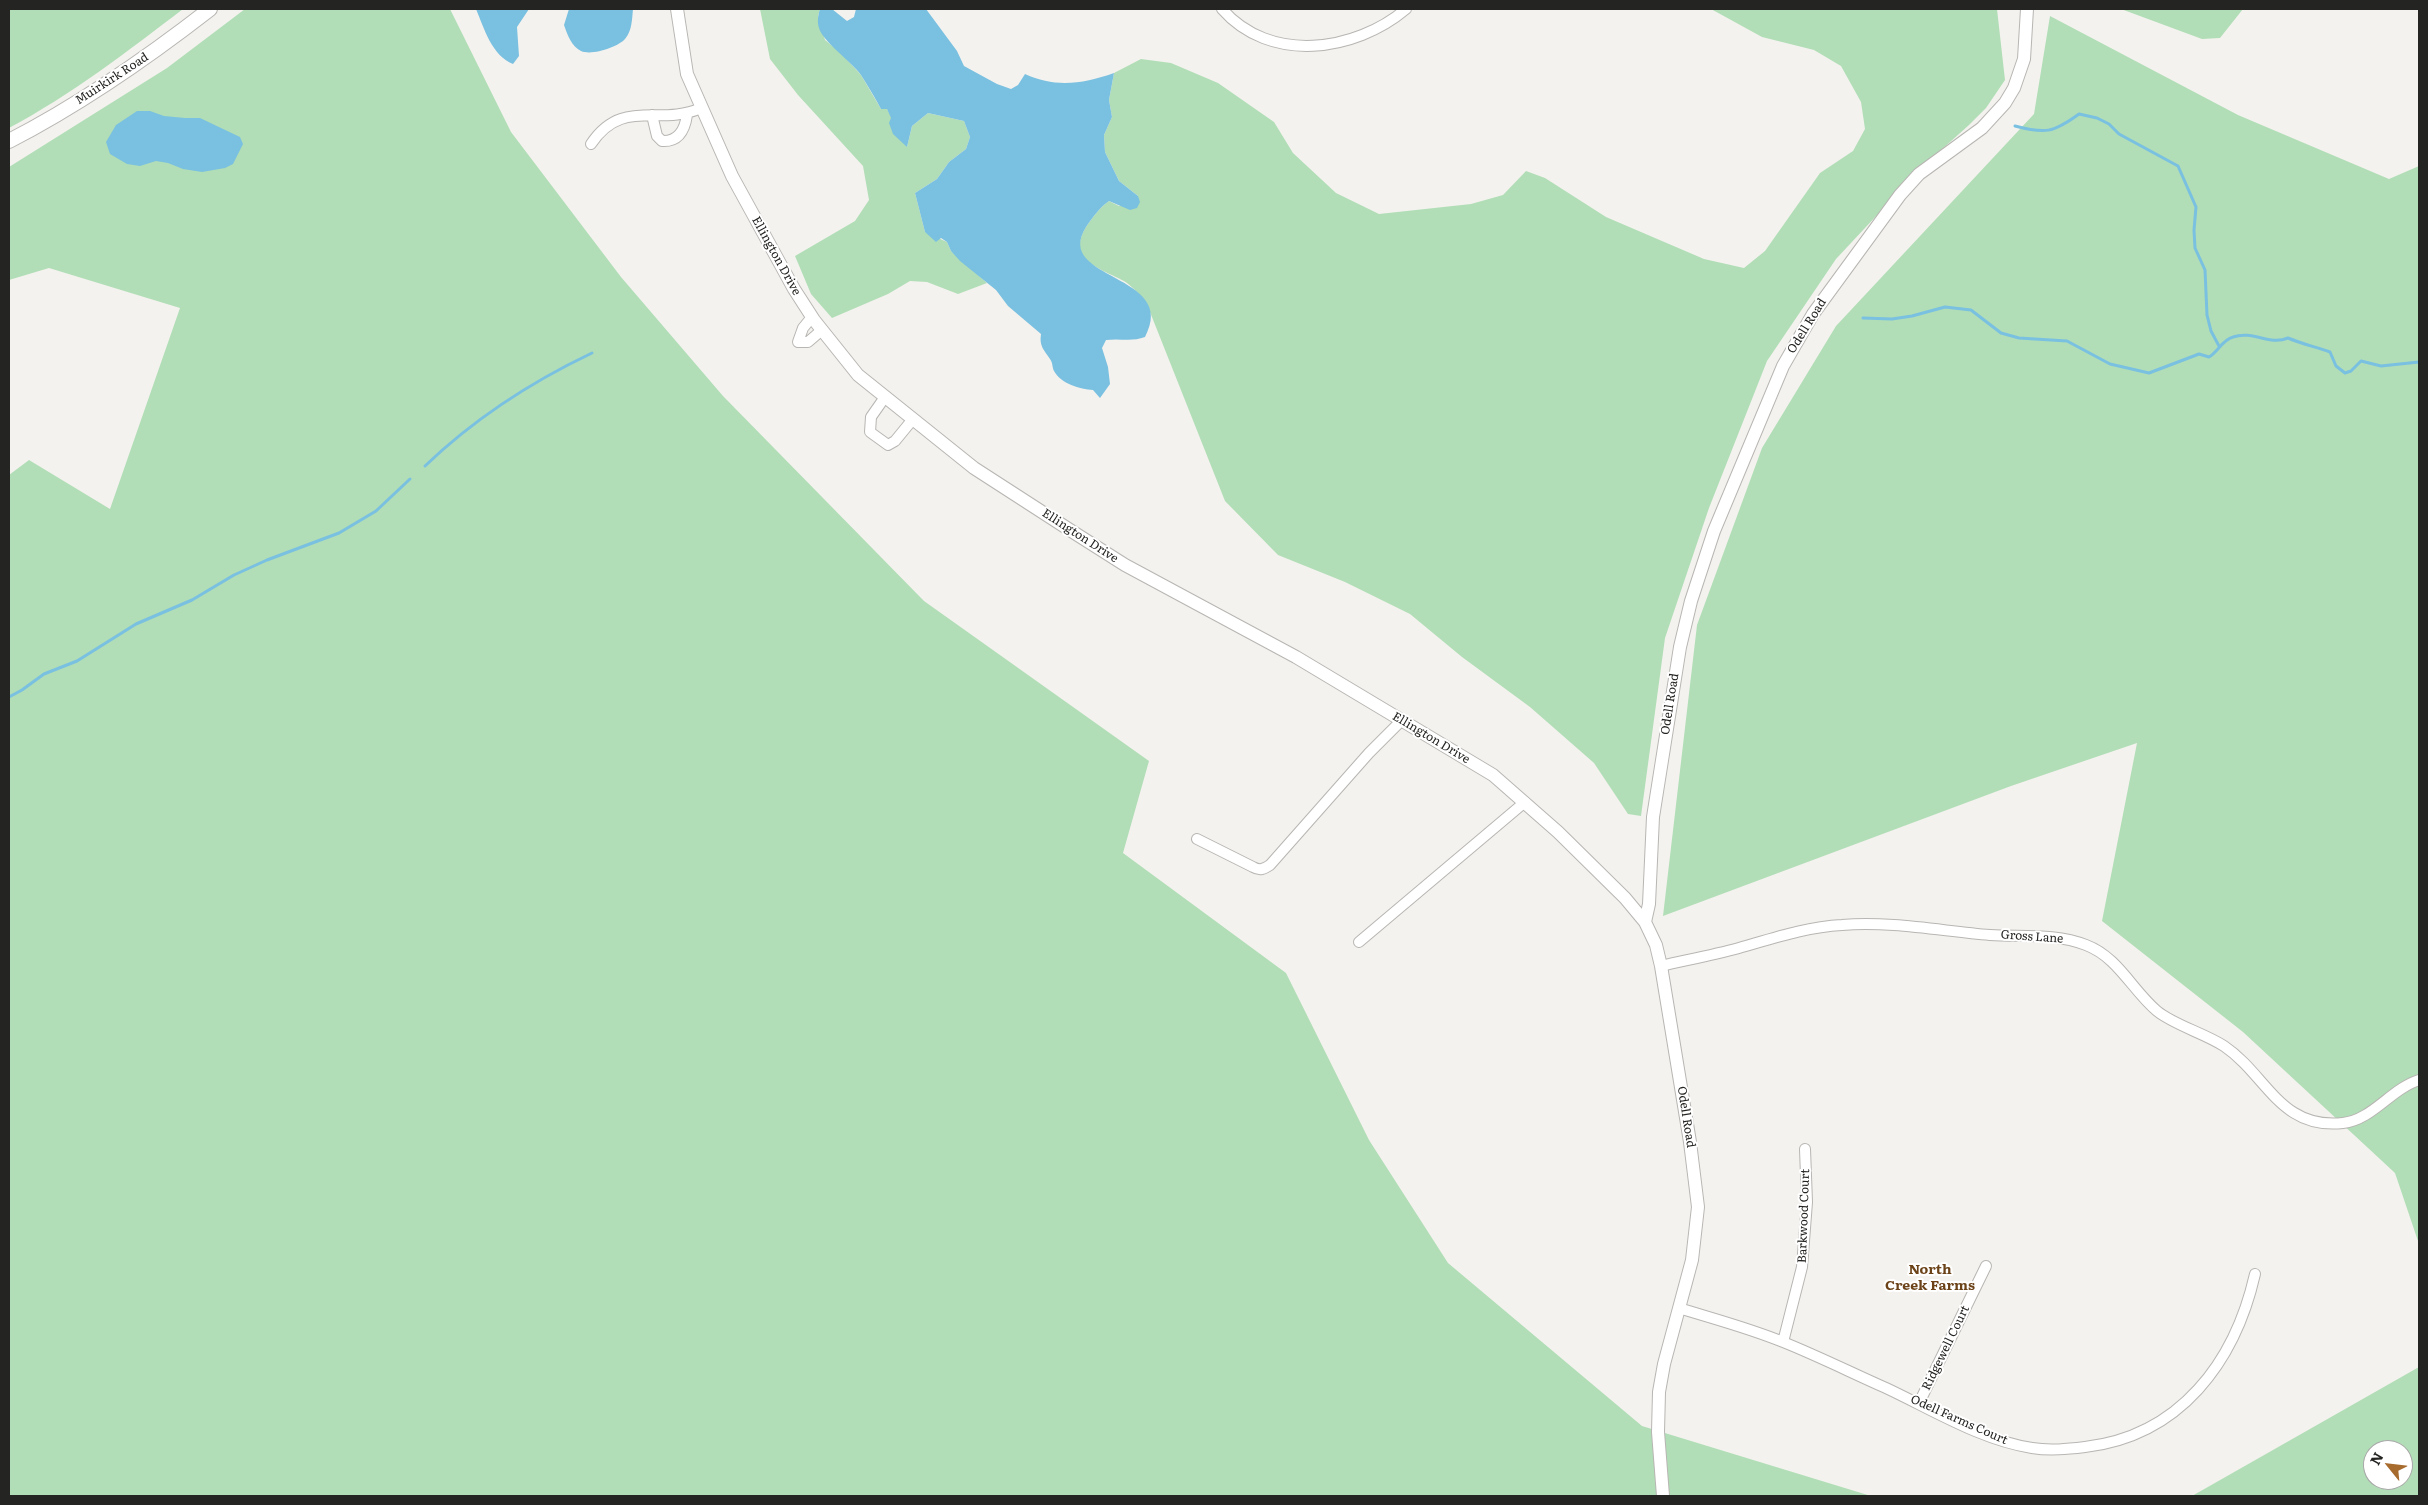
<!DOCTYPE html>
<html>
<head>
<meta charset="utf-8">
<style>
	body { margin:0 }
	#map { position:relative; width:2428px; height:1505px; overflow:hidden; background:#f4f2ee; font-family:Literata,serif }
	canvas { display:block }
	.frame { position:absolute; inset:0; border:10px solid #242422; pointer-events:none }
	.north { position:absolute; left:2363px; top:1440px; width:50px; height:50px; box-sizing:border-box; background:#fff; border:1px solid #a7a7a7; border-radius:50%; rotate:299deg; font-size:14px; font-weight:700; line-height:20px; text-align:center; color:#242422 }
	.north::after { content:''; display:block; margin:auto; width:18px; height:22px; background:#a76b2e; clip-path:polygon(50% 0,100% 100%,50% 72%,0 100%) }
</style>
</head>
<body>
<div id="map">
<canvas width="2428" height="1505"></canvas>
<div class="frame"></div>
<div class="north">N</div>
</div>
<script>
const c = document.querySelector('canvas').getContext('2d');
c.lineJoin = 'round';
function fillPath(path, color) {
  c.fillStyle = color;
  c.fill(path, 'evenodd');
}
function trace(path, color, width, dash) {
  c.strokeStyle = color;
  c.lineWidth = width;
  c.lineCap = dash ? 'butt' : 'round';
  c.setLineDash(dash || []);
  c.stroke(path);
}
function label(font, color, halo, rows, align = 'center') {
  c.font = font + ' Literata,serif';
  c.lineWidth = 4;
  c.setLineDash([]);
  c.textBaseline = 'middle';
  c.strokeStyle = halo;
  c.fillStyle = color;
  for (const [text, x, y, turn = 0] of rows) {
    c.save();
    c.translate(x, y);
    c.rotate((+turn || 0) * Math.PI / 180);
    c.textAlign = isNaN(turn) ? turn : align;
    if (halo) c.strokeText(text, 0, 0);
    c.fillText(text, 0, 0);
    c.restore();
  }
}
fillPath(new Path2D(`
	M 9,9 L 183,9 C 128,51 71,95 9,128 Z
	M 245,9 L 450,9 L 511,132 L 621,277 L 723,396 L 924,601 L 1149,761 L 1123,853 L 1286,973 L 1369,1140 L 1448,1263 L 1642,1426 L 1871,1496 L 9,1496 L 9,475 L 29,460 L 110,509 L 180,308 L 49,268 L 9,280 L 9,167 L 167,68 Z
	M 760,9 L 820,9 L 818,16 L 825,40 L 840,52 L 861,75 L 881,109 L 887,109 L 907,147 L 912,126 L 928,113 L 964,121 L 970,137 L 966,149 L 949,162 L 937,179 L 915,193 L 925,232 L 947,242 L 951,251 L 987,283 L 958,294 L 927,282 L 910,281 L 888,294 L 832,318 L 811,294 L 795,256 L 855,221 L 869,200 L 863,166 L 798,95 L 770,59 Z
	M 1711,9 L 1997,9 L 2005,80 L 1986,108 L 1969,125 L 1921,168 L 1836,259 L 1767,361 L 1709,508 L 1665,638 L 1641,816 L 1628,814 L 1594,763 L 1530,707 L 1462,657 L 1410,614 L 1345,582 L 1278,555 L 1225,501 L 1146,302 C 1140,295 1132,286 1124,281 C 1103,269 1065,261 1086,227 C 1093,217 1099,208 1109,201 L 1119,206 L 1138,196 L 1119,181 L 1105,152 L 1104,135 L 1112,117 L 1109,100 L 1114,73 L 1141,59 L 1171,63 L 1218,83 L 1274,122 L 1293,153 L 1336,193 L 1379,214 L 1471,204 L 1503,195 L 1526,171 L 1545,178 L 1606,217 L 1704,259 L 1744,268 L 1765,251 L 1820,173 L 1853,151 L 1865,129 L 1861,102 L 1841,66 L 1814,50 L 1762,37 Z
	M 2121,9 L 2243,9 L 2220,38 L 2202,39 Z
	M 2050,16 L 2238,115 L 2389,179 L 2419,166 L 2419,1244 L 2395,1173 L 2243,1032 L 2102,921 L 2137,743 L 2011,786 L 1663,916 L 1697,625 L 1762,448 L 1836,326 L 2034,114 Z
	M 2419,1367 L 2419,1496 L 2192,1496 ZM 2373,1450 L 2403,1450 L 2403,1480 L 2373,1480 Z`), '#b1deb7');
fillPath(new Path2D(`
	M 476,9 L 529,9 L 517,27 L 519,56 L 513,64 C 492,56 484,28 476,9 Z
	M 569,9 L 633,9 C 632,19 632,31 625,39 C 618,47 592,56 581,51 C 572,47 567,34 564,25 Z
	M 820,9 L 832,9 L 847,21 L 854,17 L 856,9 L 926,9 L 957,51 L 964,66 L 997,84 L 1011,89 L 1018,85 L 1025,74 C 1055,88 1083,84 1114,73 L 1109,100 L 1112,117 L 1104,135 L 1105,152 L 1119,181 L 1138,196 L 1140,202 L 1137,208 L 1130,210 L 1109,201 C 1099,208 1093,217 1086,227 C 1052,281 1180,273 1145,337 C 1132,342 1120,338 1106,340 L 1102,348 L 1108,367 L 1110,384 L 1100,398 L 1093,390 C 1080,389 1061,384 1054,371 C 1052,367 1053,363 1050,359 C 1044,350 1039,346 1041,334 L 1008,306 L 996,290 L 960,261 L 951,251 L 947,242 L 941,238 L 936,242 L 925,232 L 915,193 L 937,179 L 949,162 L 966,149 L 970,137 L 964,121 L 928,113 L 912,126 L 907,147 L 893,134 L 889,123 L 891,118 L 887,109 L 881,109 C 875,98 868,86 861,75 C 851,61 823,42 819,28 C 817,22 818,15 820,9 Z
	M 137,111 L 150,111 L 164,116 L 185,118 L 200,118 L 240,137 L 243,144 L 233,164 L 225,168 L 202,172 L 183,169 L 168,163 L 156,161 L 140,166 L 127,164 L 110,154 L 106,142 L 116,125 Z`), '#7ac0e0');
trace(new Path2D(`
	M 2015,126 C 2045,134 2053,133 2079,114 L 2097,118 L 2109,124 L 2119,134 L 2178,166 L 2196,207 L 2194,230 L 2195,248 L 2205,270 L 2207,315 L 2211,331 L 2219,346
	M 1863,318 L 1892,319 L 1912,316 L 1945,307 L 1971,310 L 2001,333 L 2019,338 L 2067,341 L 2110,364 L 2149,373 L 2199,354 L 2209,357 C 2218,352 2222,340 2233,337 C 2253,330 2269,346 2288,338 C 2302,344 2316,347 2330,352 L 2336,366 L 2345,373 L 2351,371 L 2361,361 L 2381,366 L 2419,362
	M 425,466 C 474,419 531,382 592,353
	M 9,697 L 22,690 L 44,674 L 77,661 L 136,624 L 192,600 L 234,575 L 267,560 L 339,533 L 376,511 L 410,479`), '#7ac0e0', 3);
const minor = new Path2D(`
	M 1222,9 C 1270,64 1355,52 1406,9
	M 652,115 L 657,136 L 662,141 C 679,142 685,129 687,115
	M 591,144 C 622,97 659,127 701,108
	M 812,317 L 803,328 L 798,342 L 808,342 L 822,330
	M 885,397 L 871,417 L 870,432 L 888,445 L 895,441 L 913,419
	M 1197,839 L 1253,867 C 1260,871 1264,869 1270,865 L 1369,753 L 1401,721
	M 1359,942 L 1525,802
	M 1661,966 C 1687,960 1713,955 1739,948 C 1774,938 1806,927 1842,925 C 1891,921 1941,931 1990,935 C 2022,937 2056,933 2086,945 C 2118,957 2132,990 2157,1011 C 2174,1025 2204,1033 2224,1046 C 2267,1075 2280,1130 2343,1123 C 2372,1120 2391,1089 2419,1080
	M 1679,1308 C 1714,1319 1749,1328 1783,1342 C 1818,1356 1852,1373 1886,1388 C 1933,1410 1981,1440 2032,1448 C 2050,1451 2068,1449 2085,1447 C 2180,1436 2235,1362 2255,1274
	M 1783,1342 L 1802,1267 L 1807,1202 L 1805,1149
	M 1919,1403 L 1986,1266`);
const tertiary = new Path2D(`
	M 677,9 L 687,74 L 732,176 L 794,289 L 814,320 L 858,375 L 974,468 L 1073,532 L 1125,565 L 1296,657 L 1493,775 L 1558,832 L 1625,898 L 1645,922
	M 1663,1496 L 1658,1432 L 1659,1392 L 1664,1364 L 1692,1260 L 1698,1207 L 1690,1142 L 1661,966 L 1656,945 L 1645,922 L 1649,904 L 1653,817 L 1680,647 L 1691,601 L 1714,531 L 1783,366 L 1813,314 L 1900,195 L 1919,174 L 1982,128 L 2005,103 L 2014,88 L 2024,59 L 2027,9`);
const secondary = new Path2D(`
	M 9,141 C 81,104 147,58 210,9`);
trace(minor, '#b8b6b3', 12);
trace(tertiary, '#b8b6b3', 14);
trace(secondary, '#b8b6b3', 16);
trace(minor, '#fff', 10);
trace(tertiary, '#fff', 12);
trace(secondary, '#fff', 14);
label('12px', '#242422', '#fff', [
	["Muirkirk Road",112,79,-33],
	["Ellington Drive",776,256,61],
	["Odell Road",1807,326,-58],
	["Ellington Drive",1080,536,33],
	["Odell Road",1670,704,-81],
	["Ellington Drive",1431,738,31],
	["Gross Lane",2032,937,4],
	["Odell Road",1686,1117,81],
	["Barkwood Court",1804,1216,-88],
	["Ridgewell Court",1946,1348,-64],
	["Odell Farms Court",1959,1420,24]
]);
label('bold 14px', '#6c4319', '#fff', [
	["North",1930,1270],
	["Creek Farms",1930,1286]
]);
</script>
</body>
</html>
